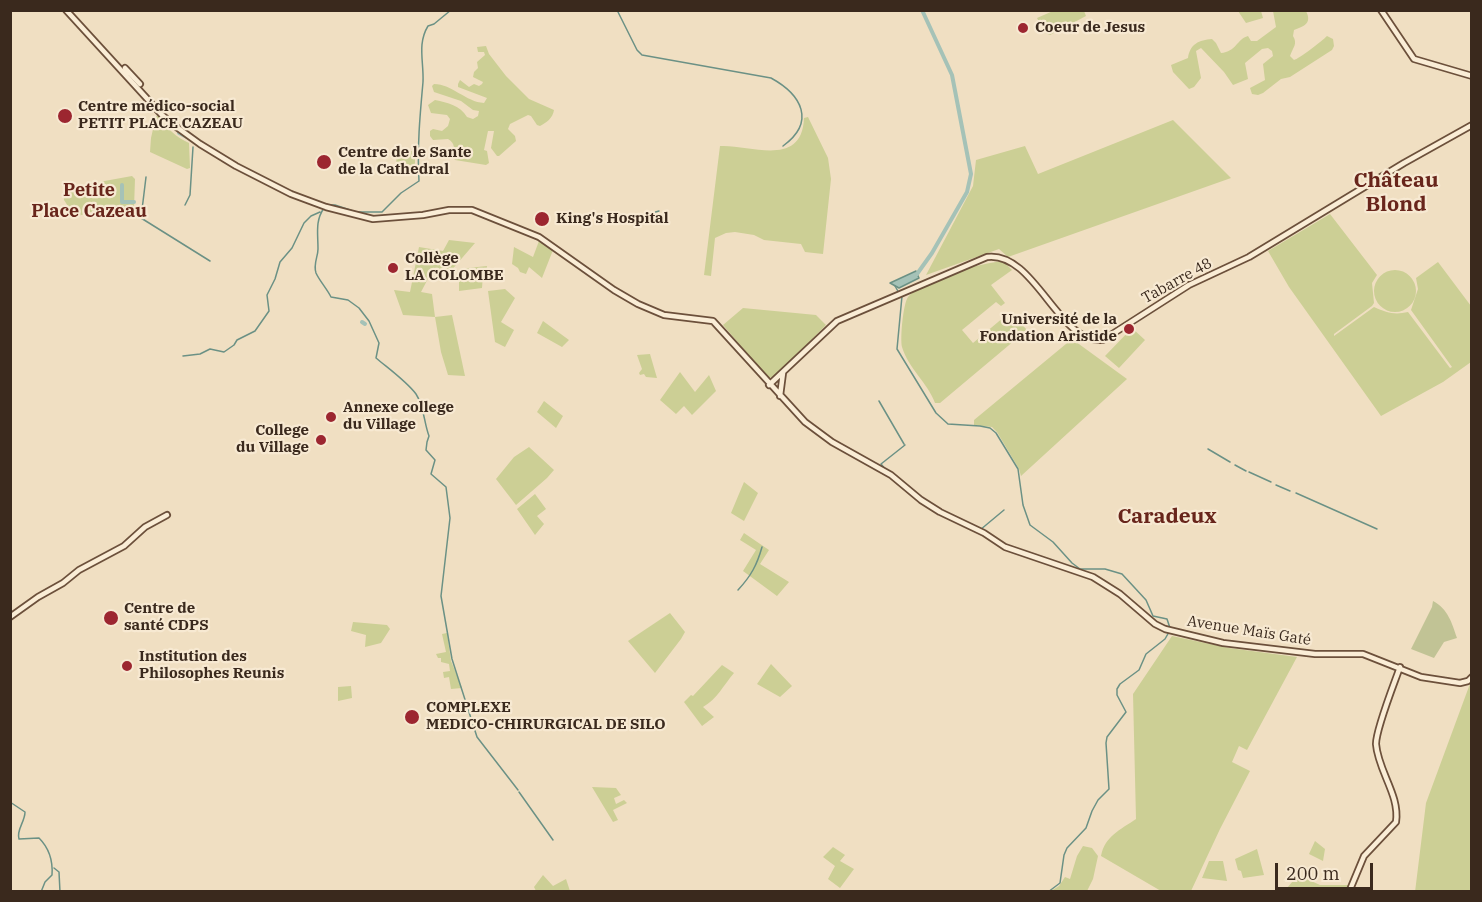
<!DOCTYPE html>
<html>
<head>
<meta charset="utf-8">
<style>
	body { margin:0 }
	#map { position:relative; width:1482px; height:902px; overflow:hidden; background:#f0dfc2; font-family:"IBM Plex Serif",serif }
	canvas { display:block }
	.frame { position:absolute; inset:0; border:12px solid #3a291d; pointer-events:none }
	.scale { position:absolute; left:1275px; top:863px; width:98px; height:27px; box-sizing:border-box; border:3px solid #3a291d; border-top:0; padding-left:8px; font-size:18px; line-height:21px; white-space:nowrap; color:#3a291d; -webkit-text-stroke:4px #f7e9d2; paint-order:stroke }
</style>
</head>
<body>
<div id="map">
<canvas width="1482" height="902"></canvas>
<div class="frame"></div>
<div class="scale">200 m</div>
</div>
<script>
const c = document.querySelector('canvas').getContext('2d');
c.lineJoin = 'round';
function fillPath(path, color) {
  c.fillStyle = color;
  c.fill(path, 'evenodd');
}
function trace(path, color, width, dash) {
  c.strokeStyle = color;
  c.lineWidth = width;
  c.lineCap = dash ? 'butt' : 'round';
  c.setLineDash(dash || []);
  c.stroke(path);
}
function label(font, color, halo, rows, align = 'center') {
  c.font = font + ' "IBM Plex Serif",serif';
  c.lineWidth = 4.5;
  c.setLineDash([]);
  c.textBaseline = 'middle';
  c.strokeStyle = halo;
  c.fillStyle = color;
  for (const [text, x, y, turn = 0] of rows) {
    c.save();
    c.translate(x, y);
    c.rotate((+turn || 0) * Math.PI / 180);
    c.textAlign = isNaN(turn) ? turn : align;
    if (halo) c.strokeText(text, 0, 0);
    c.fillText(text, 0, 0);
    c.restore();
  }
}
fillPath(new Path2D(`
	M 1053,11 L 1084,11 L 1086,16 L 1050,35 L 1045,33 L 1037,18 Z
	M 1238,11 L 1261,11 L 1263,18 L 1246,23 Z
	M 1273,11 L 1306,11 C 1312,23 1305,26 1294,30 L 1293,36 C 1298,44 1293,47 1290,56 L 1294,60 C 1299,59 1322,41 1327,36 L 1333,39 L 1334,46 L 1332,50 L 1290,77 L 1281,79 L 1263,93 L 1258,95 L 1252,94 L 1250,88 L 1265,80 L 1263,64 L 1273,56 L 1272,51 L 1268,48 L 1262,49 L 1245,63 L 1248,79 L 1233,85 L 1224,72 L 1201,48 L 1196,51 L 1201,78 L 1194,87 L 1189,89 L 1173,72 L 1171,65 L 1188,58 C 1190,44 1199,40 1212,39 L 1216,43 L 1221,53 C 1236,52 1237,39 1248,36 L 1251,41 L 1257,41 L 1276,27 Z
	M 486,46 L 489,54 L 506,76 L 529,99 L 554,110 C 553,118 546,123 540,126 L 537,125 L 531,116 L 528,115 L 510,124 L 508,129 L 515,136 L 516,141 L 499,156 L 497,156 L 491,148 L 494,131 L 488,131 L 484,150 L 487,151 L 489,163 L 486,165 L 455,160 L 452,156 C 454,148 456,144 448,139 L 433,140 L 430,136 L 430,131 L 433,129 L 442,131 L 448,126 L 450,119 L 447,115 L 431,113 L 428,105 L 435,100 C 448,103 460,105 467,117 L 473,119 L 478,116 L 479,111 L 473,110 L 461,101 L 434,92 L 432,86 L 434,84 C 452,84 466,102 484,103 L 487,98 L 458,87 L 458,84 L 460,80 L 469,87 L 474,84 L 479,86 L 482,84 L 483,82 L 473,77 L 474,72 L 478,68 L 477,62 L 485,55 L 484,52 L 478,52 L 477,47 Z
	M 156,116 L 159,116 C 165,127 177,138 189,143 L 190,168 L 187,169 L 150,152 L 151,138 Z
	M 808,117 L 828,158 L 831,179 L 823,254 L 805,252 L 801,244 L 764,240 L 754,235 L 735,232 L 726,233 L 715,238 L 711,276 L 704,275 L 720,146 C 749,144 802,169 804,118 Z
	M 1173,120 L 1231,178 L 1008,257 L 999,249 L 926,275 L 973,186 L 976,160 L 1025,146 L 1038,174 Z
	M 396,151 L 415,151 L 415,175 L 397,176 Z
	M 132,176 L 135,179 L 134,208 L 97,210 L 75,217 L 64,200 L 63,191 L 66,188 Z
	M 1330,214 L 1377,275 L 1372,283 L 1374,303 L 1372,306 L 1334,334 L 1334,336 L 1374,307 C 1387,313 1395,315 1408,312 L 1450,368 L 1452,367 L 1411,310 L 1418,289 L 1416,278 L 1438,262 L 1471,306 L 1471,362 L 1443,382 L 1381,416 L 1289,287 L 1268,251 Z
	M 449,240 L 475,243 L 450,272 L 430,275 L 421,292 L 432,294 L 435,317 L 452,315 L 465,376 L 448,375 L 441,352 L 435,317 L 403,315 L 394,290 L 410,292 L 419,247 L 443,251 Z
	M 539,241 L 553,250 L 542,278 L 529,267 L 526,274 L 520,272 L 518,268 L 512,264 L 514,247 L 533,257 Z
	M 1003,261 L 1012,270 L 991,285 L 1005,303 L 1001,306 L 996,302 L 962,330 L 973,343 L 1010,312 L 1027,330 L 940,403 L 935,403 C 928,383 908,368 902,347 C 900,339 903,304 908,297 C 922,279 981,263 1003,261 Z
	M 487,266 L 486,274 L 483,274 L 482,288 L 459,291 L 459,269 Z
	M1374 291a21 21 0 1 1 42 0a21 21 0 1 1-42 0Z
	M 505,289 L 515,298 L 501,322 L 514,330 L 505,347 L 495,342 L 488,291 Z
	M 743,308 L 816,315 L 826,325 L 776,376 L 768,378 L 723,325 Z
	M 543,321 L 569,340 L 562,347 L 537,333 Z
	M 1132,328 L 1145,340 L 1119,368 L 1105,356 Z
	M 1072,339 L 1127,379 L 1021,476 L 1019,469 L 997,432 L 992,427 L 974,425 L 974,420 Z
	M 650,354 L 657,378 L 646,377 L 644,374 L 640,375 L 639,373 L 642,369 L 637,355 Z
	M 680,372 L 695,392 L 709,375 L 716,391 L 692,415 L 684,406 L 676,414 L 660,400 Z
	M 544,401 L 563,416 L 556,428 L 537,412 Z
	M 529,447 L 554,470 L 547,478 L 516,505 L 496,479 L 514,457 Z
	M 744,482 L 758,493 L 744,521 L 731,513 Z
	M 535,494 L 546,509 L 537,516 L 544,524 L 535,535 L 517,509 Z
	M 744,533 L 769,550 L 760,564 L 789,582 L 777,596 L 743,571 L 756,550 L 740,540 Z
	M 670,613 L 685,632 L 681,639 L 655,673 L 628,641 Z
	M 353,622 L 387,625 L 390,629 L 381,643 L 365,647 L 366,635 L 351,631 Z
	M 447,633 L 451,661 L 462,688 L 451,689 L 449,677 L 444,678 L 443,672 L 450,671 L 449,664 L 441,662 L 441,658 L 438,658 L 436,654 L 446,652 L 442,634 Z
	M 1172,636 L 1229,648 L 1297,657 L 1247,750 L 1239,746 L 1232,762 L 1250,771 L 1220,829 L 1191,891 L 1161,891 L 1101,856 C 1105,836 1120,830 1136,819 L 1133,694 Z
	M 771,664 L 792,686 L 780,697 L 757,684 Z
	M 722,665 L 734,673 C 723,686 717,699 703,707 L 714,717 L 702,726 L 684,702 L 691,695 L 693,696 Z
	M 1471,681 L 1471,891 L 1415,892 L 1426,803 Z
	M 351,686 L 352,698 L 338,701 L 338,687 Z
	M 592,787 L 616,788 L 621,795 L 614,798 L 616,804 L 624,800 L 627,803 L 613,810 L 618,820 L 613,822 Z
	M 1315,841 L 1325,849 L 1323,861 L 1309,854 Z
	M 1083,846 L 1092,848 L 1098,856 L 1093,879 L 1087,891 L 1051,891 L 1059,886 L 1065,877 L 1070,879 L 1077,856 Z
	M 833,847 L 845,855 L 840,861 L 854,869 L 840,888 L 828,879 L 835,866 L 823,857 Z
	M 1257,849 L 1264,875 L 1243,878 L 1241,871 L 1238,870 L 1235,859 Z
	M 1209,861 L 1223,861 L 1227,881 L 1202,878 Z
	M 543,875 L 553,886 L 566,879 L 570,891 L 536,891 L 534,887 Z
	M 1298,875 L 1320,885 L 1349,885 L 1346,891 L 1291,891 L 1287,888 Z`), '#cccf95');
fillPath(new Path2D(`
	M 1433,601 C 1448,609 1452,623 1457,638 L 1444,642 L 1434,658 L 1411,649 L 1432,607 Z`), '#c1c395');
const water = new Path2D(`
	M 916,271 L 919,278 L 899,288 L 890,283 Z`);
fillPath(water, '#a5c2b7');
trace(water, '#6b9185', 1.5);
trace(new Path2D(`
	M 617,10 L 637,50 L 642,55 L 771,78 C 802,95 816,122 783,146
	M 146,177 L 141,218 L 210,261
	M 185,205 L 190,195 L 193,147
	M 328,205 L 335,205 L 356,212 L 382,212 L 401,193 L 419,181 C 417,147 420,115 423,82 C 424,62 417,44 428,26 L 434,24 L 451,10
	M 324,208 C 315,221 318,233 318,249 C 318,257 313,264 316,273 C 319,280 327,289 331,297 L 348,300 L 359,308 L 369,321 L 379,343 L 376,358 C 389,369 406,381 416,394 C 424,406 424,423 429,436 L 427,442 L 426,450 L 435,460 L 431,474 L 446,487 L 450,518 L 441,596 L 452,659 L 477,737 L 518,790
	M 621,218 L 635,218 L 659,211
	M 895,286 L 899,293
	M 902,296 L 897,349 L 936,413 L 948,424 L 980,426 L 990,428 L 996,433 L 1018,469 L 1023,505 L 1030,525 L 1053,542 L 1072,563 L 1080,569 L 1105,569 L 1122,574 L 1146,600 L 1153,616 L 1167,619 L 1170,628
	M 183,356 L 200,354 L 210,349 L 224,352 L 234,345 L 237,340 L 255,331 L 269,311 L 267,295 L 275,279 L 280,262 L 292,248 L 304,223 L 311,216 L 320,212
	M 879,401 L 904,444
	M 1208,449 L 1230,462
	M 1235,465 L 1246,471
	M 886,470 L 881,464 L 905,445
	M 1249,472 L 1271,482
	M 1276,485 L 1290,491
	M 1296,493 L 1377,529
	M 980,530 L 1004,510
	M 738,590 C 751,576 757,565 762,547
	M 519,792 L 553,840
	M 10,802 L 25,812 C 25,822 16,830 19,839 L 39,838 C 49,848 53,861 52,875 L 45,882 L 41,892
	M 54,868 L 59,872 L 60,892
	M 1048,892 L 1060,883 L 1064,855 L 1067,848 L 1086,828 L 1092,811 L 1098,800 L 1109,789 L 1106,743 L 1107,737 L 1126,712 L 1117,695 L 1117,689 L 1120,684 L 1139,670 L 1146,654 L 1165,639 L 1169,632`), '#6b9185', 1.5);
trace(new Path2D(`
	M 179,133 L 187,137
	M 122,185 L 122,202 L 134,202
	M 917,274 L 932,253 L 967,192 L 971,174 L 952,75 L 922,10
	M 362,322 L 365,324`), '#a5c2b7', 4);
const secondary = new Path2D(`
	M 66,10 L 162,115 L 171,123 L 171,121
	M 1381,10 L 1414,59 L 1472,76
	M 125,68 L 140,84
	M 171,123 L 200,144 L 236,166 L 291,194 L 326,207 L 373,219 L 423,215 L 449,210 L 472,210 L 539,237 L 614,290 L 638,304 L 664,315 L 713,321 L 805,422 L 832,442 L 891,475 L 921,500 L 940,512 L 984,533 L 1005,547 L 1093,577 L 1120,594 L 1155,624 L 1165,629 L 1223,643 L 1315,654 L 1363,654 L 1421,677 L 1460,683 L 1468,681 L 1472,677
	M 769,385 L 837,321 L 987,257 C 1035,251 1058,344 1103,340 L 1189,285 L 1249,257 L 1404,163 L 1472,125
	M 780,396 L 783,373
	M 10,617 L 38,597 L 63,583 L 79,570 L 124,546 L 145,527 L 167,515
	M 1349,892 L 1364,856 L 1396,822 C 1400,795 1378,771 1376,744 C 1376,729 1394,684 1400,667`);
trace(secondary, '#6c503b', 8);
trace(secondary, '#faedd6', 4.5);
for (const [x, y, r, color] of [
	[1023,28,6,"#9c2630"],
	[65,116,8,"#9c2630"],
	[324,162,8,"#9c2630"],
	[542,219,8,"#9c2630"],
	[393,268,6,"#9c2630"],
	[1129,329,6,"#9c2630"],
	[331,417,6,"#9c2630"],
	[321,440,6,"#9c2630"],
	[111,618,8,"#9c2630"],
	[127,666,6,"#9c2630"],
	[412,717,8,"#9c2630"]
]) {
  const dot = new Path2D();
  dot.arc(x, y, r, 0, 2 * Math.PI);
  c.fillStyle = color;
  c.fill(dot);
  trace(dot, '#f7e9d2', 2);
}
label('bold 15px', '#3a291d', '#f7e9d2', [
	["Coeur de Jesus",1035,28],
	["Centre médico-social",78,107],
	["PETIT PLACE CAZEAU",78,124],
	["Centre de le Sante",338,153],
	["de la Cathedral",338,170],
	["King's Hospital",556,219],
	["Collège",405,259],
	["LA COLOMBE",405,276],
	["Université de la",1117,320,"right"],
	["Fondation Aristide",1117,337,"right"],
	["Annexe college",343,408],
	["du Village",343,425],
	["College",309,431,"right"],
	["du Village",309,448,"right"],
	["Centre de",124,609],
	["santé CDPS",124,626],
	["Institution des",139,657],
	["Philosophes Reunis",139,674],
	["COMPLEXE",426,708],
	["MEDICO-CHIRURGICAL DE SILO",426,725]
], 'left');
label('15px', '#3a291d', '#f7e9d2', [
	["Tabarre 48",1177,281,-29],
	["Avenue Maïs Gaté",1249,631,9]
]);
label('bold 18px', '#68251b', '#f7e9d2', [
	["Petite",89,191],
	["Place Cazeau",89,212]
]);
label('bold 21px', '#68251b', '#f7e9d2', [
	["Château",1396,181],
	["Blond",1396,205],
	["Caradeux",1167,517]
]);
</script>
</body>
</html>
